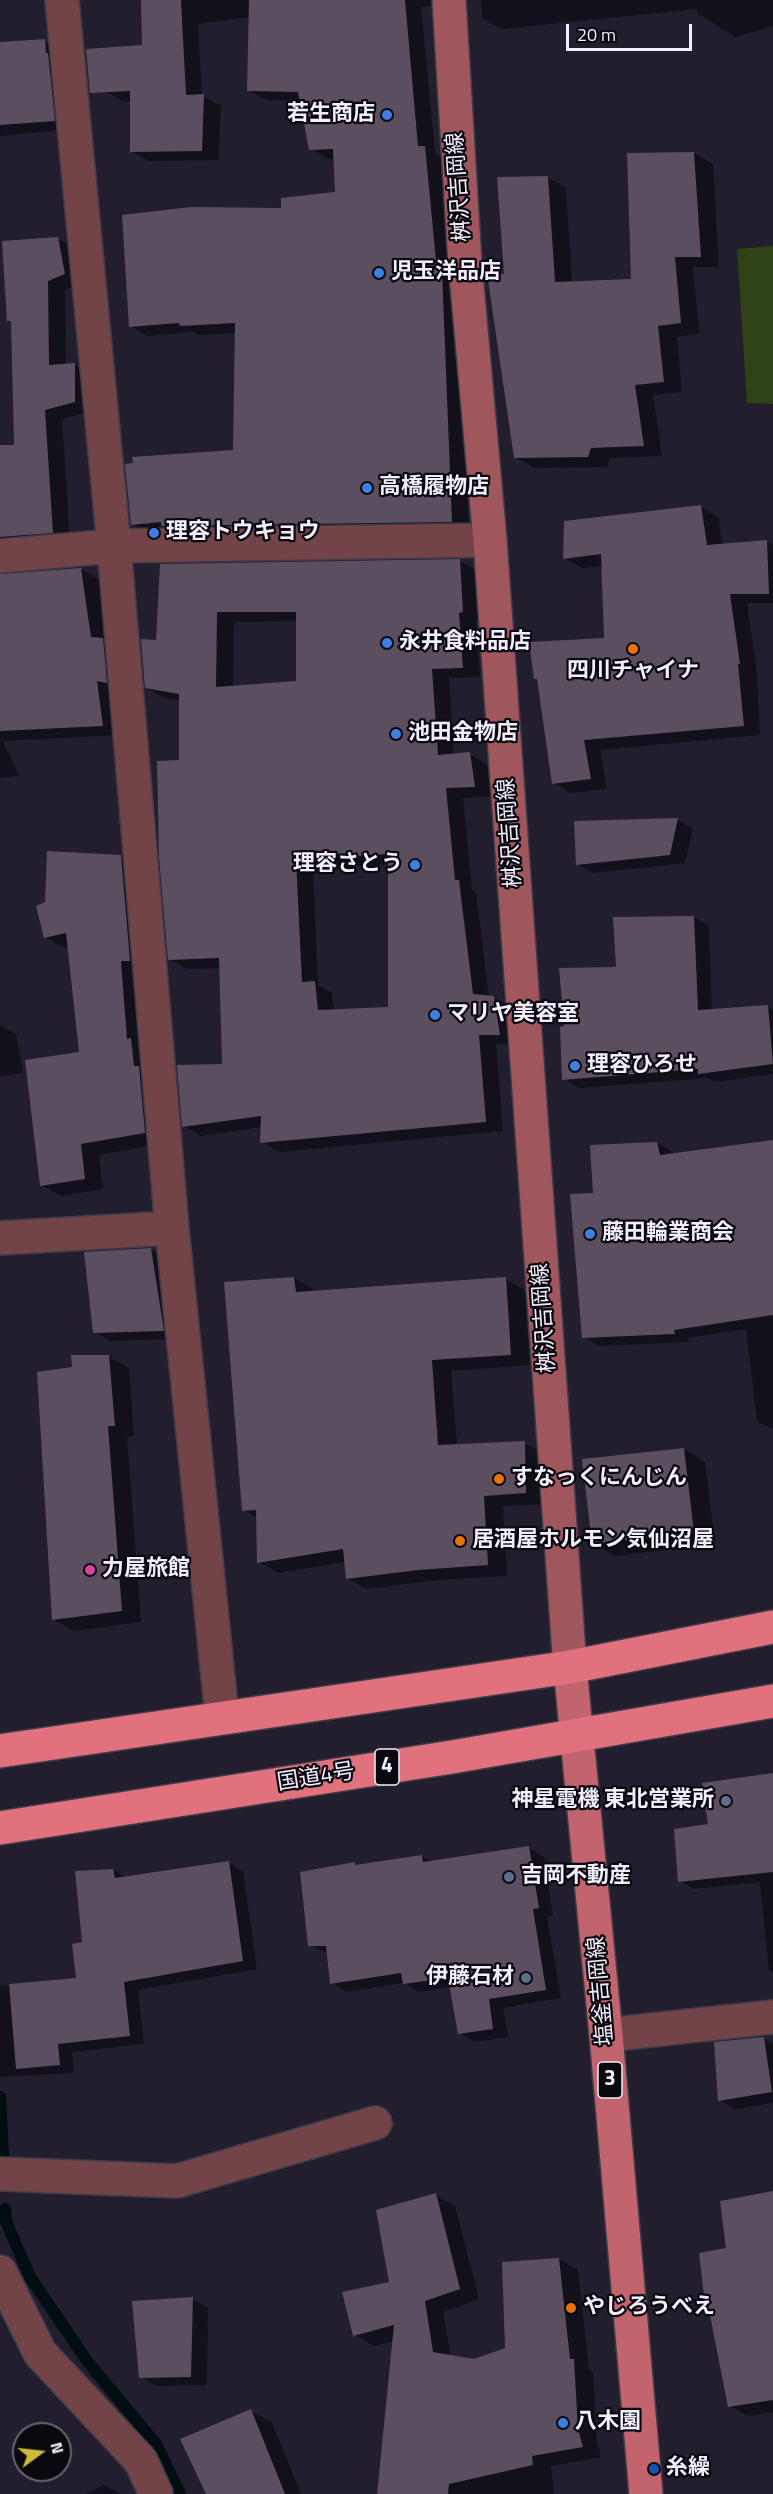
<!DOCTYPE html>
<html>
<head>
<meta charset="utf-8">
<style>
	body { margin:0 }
	#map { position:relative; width:773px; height:2494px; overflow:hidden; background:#221e2d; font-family:"Titillium Web",sans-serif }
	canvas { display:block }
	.north { position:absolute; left:12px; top:2422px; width:60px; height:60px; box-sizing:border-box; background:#0b0910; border:2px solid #67656e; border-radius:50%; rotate:75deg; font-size:16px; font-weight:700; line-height:24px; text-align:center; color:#f1eefa }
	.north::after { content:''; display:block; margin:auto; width:21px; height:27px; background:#ccb938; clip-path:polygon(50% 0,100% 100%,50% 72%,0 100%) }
	.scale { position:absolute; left:566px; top:24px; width:126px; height:27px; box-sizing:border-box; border:3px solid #f1eefa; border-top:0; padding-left:8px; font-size:18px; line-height:21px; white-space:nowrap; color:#f1eefa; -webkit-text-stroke:4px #0b0910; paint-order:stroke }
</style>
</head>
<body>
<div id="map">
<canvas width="773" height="2494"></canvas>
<div class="north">N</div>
<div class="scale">20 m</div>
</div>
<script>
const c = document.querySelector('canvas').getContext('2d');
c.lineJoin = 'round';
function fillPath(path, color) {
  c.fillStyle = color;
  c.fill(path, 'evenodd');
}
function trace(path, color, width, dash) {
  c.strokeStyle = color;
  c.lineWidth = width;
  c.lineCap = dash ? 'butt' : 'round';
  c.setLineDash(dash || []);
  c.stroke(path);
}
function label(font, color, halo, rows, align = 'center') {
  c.font = font + ' "Titillium Web","Noto Sans JP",sans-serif';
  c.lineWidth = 4.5;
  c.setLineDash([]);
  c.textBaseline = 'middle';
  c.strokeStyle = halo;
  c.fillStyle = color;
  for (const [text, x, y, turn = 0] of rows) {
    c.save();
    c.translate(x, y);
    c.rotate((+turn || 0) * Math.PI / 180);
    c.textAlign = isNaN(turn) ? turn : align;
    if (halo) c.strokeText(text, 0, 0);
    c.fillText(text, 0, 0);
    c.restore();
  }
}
fillPath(new Path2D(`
	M 773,246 L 773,404 L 747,403 L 737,249 Z`), '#2f4215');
fillPath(new Path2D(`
	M 143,0 L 431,0 L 431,6 L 421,7 L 435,153 L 441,157 L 453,280 L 458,283 L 469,531 L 149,534 L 132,524 L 234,452 L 237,333 L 198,335 L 193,332 L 147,336 L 130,326 L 282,210 L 337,194 L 335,159 L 328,159 L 311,149 L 302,101 L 266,100 L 249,91 L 250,17 L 198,24 L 202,96 L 221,106 L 218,160 L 148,161 L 131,151 L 132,101 L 124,102 L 107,92 L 143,46 Z
	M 481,0 L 773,0 L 773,26 L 735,37 L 698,14 L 696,9 L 501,29 L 482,18 Z
	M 7,41 L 11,43 L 44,41 L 58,49 L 68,129 L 0,136 L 0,42 Z
	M 694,153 L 713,164 L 719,267 L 693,267 L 699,333 L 677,337 L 682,392 L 653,395 L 662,456 L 610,458 L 607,467 L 534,468 L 515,457 L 505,275 L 547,177 L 566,188 L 572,283 L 633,281 Z
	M 58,239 L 76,249 L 81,284 L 65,290 L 66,365 L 75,364 L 92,374 L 92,411 L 62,419 L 70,542 L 0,560 L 0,447 L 15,447 L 12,322 L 9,320 Z
	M 701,507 L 718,517 L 723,545 L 767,542 L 773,545 L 773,603 L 747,603 L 757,673 L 760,735 L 600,750 L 607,789 L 571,793 L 554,783 L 606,639 L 603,566 L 582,568 L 565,558 Z
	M 460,561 L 477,571 L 480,622 L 476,622 L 480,677 L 449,678 L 454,755 L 469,754 L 487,764 L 491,796 L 463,798 L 472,889 L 476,892 L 489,997 L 494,997 L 511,1007 L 517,1044 L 496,1044 L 503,1131 L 279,1152 L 262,1142 L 262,1127 L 201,1136 L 184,1126 L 224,1065 L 221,968 L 187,969 L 169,959 L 180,761 L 181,700 L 164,698 L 146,688 L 158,641 L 161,566 ZM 297,621 L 298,683 L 233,687 L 234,622 ZM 389,864 L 390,1008 L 334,1011 L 332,993 L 318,985 L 313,869 Z
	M 81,569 L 99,579 L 120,735 L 3,741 L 19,776 L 0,778 L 0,573 L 1,576 Z
	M 678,820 L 693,829 L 685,863 L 593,873 L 577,864 L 575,823 Z
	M 121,856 L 140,867 L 163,1143 L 99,1155 L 103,1189 L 60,1196 L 41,1185 L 81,1054 L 69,947 L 64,948 L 45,937 Z
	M 694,917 L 709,926 L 712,1010 L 768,1007 L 773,1010 L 773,1074 L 715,1082 L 708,1078 L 579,1088 L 564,1079 L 566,1028 L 618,968 Z
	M 0,1025 L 16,1034 L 23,1073 L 0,1076 Z
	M 657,1143 L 673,1152 L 673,1155 L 773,1143 L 773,1429 L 757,1421 L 746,1329 L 688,1338 L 689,1342 L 599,1346 L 584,1337 Z
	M 151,1250 L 166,1259 L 179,1339 L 110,1341 L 95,1332 Z
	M 294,1278 L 313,1289 L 313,1292 L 505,1279 L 525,1290 L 530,1365 L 451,1371 L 457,1446 L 524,1443 L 544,1454 L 545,1504 L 503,1506 L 507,1576 L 438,1580 L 367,1589 L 347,1578 L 346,1562 L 278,1573 L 259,1562 L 258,1518 L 243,1510 Z
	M 109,1357 L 129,1368 L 134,1436 L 127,1437 L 141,1622 L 73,1631 L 53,1619 L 73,1368 Z
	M 684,1449 L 705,1462 L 715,1544 L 615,1556 L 593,1543 Z
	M 773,1775 L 773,1973 L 769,1971 L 760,1882 L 694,1889 L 680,1881 L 710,1825 Z
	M 529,1848 L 544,1857 L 553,1916 L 547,1917 L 561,1998 L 503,2008 L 508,2037 L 475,2042 L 460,2033 L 451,1987 L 419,1992 L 404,1983 L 347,1992 L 332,1983 L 329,1954 L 310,1945 L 355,1864 L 358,1866 L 422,1856 L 432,1863 Z
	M 229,1863 L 243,1871 L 257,1969 L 138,1990 L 144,2044 L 72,2052 L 74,2073 L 0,2077 L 0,1986 L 78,1979 L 83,1943 L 113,1870 L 126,1878 Z
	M 763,2038 L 773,2044 L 773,2103 L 735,2109 L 720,2100 Z
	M 773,2192 L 773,2412 L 748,2416 L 730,2406 L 708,2297 L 705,2295 L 728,2249 Z
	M 435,2195 L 455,2206 L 479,2299 L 443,2312 L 451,2357 L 474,2360 L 507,2349 L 559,2259 L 578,2270 L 589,2370 L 593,2372 L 597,2441 L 601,2457 L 551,2466 L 554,2494 L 379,2494 L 394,2341 L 374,2346 L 355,2335 L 391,2283 Z
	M 193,2299 L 208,2308 L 207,2385 L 156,2386 L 141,2377 Z
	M 251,2411 L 272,2423 L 301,2494 L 207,2494 Z
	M 104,2485 L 120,2494 L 85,2494 Z`), '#0007');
trace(new Path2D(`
	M 0,2097 L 3,2154
	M 5,2209 L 6,2221 L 30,2277 L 87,2361 L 156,2444 L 180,2494`), '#000d11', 12);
fillPath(new Path2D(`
	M 141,0 L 181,0 L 186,95 L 204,94 L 202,151 L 130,152 L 130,91 L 90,93 L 86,49 L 142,45 Z
	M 249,0 L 405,0 L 418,146 L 425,146 L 437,271 L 442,271 L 452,522 L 161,526 L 161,522 L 131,525 L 125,464 L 133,463 L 132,457 L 233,450 L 235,323 L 180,326 L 179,323 L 129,327 L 122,215 L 191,207 L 281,208 L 281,198 L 335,192 L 333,149 L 309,150 L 298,92 L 247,91 Z
	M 45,39 L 46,53 L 48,53 L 55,121 L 0,125 L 0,42 Z
	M 694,152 L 701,257 L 675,257 L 681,323 L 658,326 L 664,382 L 635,385 L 644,446 L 591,448 L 588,457 L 514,458 L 487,273 L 504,274 L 497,177 L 548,176 L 555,282 L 631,279 L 627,153 Z
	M 58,237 L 65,274 L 48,281 L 49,365 L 75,363 L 75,402 L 45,410 L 53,533 L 0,537 L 0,445 L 14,445 L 11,321 L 7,321 L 2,241 Z
	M 701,505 L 707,545 L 767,540 L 769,594 L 730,594 L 740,664 L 738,664 L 744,726 L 584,740 L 591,779 L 552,784 L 537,679 L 534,679 L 529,642 L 604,638 L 601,554 L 563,559 L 564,521 Z
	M 460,559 L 463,612 L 459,613 L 463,668 L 432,669 L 438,755 L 470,752 L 475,787 L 446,788 L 455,880 L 459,880 L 473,994 L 494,996 L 500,1035 L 479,1035 L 486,1122 L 260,1143 L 261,1116 L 182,1127 L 177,1065 L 222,1064 L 219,958 L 168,960 L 159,857 L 157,761 L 179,760 L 179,694 L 145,688 L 141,639 L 156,640 L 160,564 ZM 217,612 L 296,612 L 296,681 L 216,687 ZM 388,854 L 388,1007 L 318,1010 L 315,981 L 302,982 L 296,860 Z
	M 81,568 L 91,637 L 103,638 L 107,683 L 97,681 L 103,726 L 0,731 L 0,574 Z
	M 678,818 L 670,855 L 576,865 L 574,821 Z
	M 47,851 L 121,855 L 130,961 L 121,961 L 127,1039 L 131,1038 L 134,1066 L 139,1066 L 145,1133 L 81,1144 L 85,1179 L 40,1186 L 25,1060 L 79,1052 L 66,933 L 44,938 L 36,906 L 45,902 Z
	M 694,916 L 698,1010 L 768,1005 L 773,1064 L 698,1074 L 698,1069 L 562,1080 L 560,1027 L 564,1026 L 559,968 L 616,967 L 613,917 Z
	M 773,1140 L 773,1315 L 674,1330 L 675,1334 L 582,1338 L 570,1194 L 593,1193 L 590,1145 L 657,1142 L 660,1155 Z
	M 151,1248 L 164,1331 L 93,1333 L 84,1252 Z
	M 294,1277 L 296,1292 L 506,1277 L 511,1355 L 432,1360 L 438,1445 L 525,1441 L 526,1493 L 484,1496 L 488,1565 L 418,1570 L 346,1579 L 343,1549 L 257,1563 L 256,1510 L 242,1511 L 224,1282 Z
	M 71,1355 L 109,1355 L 115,1426 L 108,1426 L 122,1611 L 52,1620 L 37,1372 L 72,1367 Z
	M 684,1448 L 694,1532 L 592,1544 L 582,1459 Z
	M 773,1773 L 773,1872 L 678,1882 L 674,1829 L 708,1824 L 702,1783 Z
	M 529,1846 L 539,1908 L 533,1909 L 546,1990 L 489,1999 L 493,2029 L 458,2034 L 448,1978 L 403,1984 L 401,1973 L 330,1984 L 326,1946 L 308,1946 L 300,1872 L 355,1862 L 355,1865 L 422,1855 L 423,1862 Z
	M 229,1861 L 243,1961 L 124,1982 L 130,2036 L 58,2044 L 60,2065 L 16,2069 L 9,1984 L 76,1978 L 72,1944 L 82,1942 L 75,1871 L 113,1869 L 115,1878 Z
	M 764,2037 L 772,2092 L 718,2101 L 714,2042 Z
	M 773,2191 L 773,2400 L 728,2407 L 706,2295 L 704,2296 L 699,2253 L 726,2248 L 720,2201 Z
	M 436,2193 L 460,2289 L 425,2301 L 433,2352 L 474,2359 L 505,2348 L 502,2262 L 559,2258 L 570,2359 L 574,2359 L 578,2429 L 583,2447 L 532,2456 L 533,2465 L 449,2484 L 448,2494 L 377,2494 L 394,2325 L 353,2336 L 342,2292 L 389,2282 L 376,2210 Z
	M 193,2297 L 191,2377 L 139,2378 L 132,2301 Z
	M 251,2409 L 285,2494 L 206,2494 L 180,2439 Z`), '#5b4e5e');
const street = new Path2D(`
	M 62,0 L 114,546 L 172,1228 L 222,1716
	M 0,556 L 114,546 L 490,540
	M 0,1238 L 172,1228
	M 606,2035 L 773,2017
	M 0,2174 L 177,2181 L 375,2123
	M 0,2272 L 40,2353 L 141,2461 L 156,2494`);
const secondary = new Path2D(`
	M 449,0 L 465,263 L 490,540 L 570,1667`);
const primary = new Path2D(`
	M 570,1667 L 606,2035 L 646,2494`);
const highway = new Path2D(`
	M 0,1751 L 570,1667 L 773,1627
	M 0,1828 L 452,1757 L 773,1701`);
trace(street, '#3f3b4a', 36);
trace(secondary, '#3f3b4a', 36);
trace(primary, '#3f3b4a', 36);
trace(highway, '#3f3b4a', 36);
trace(street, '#724448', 33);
trace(secondary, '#9f575d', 33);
trace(primary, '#c2646d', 33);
trace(highway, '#e1717c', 33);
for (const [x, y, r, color] of [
	[387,115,6,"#3f7fe0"],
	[379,273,6,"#3f7fe0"],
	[367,488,6,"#3f7fe0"],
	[154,533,6,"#3f7fe0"],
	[387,643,6,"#3f7fe0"],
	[633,649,6,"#e8710a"],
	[396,734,6,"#3f7fe0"],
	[415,865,6,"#3f7fe0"],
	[435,1015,6,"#3f7fe0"],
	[575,1066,6,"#3f7fe0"],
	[590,1234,6,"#3f7fe0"],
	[499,1479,6,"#e8710a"],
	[460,1541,6,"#e8710a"],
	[90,1570,6,"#d1479c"],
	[726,1801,6,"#5c6f8a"],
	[509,1877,6,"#5c6f8a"],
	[526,1978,6,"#5c6f8a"],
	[571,2308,6,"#e8710a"],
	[563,2423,6,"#3f7fe0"],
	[654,2469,6,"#1a4fb4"]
]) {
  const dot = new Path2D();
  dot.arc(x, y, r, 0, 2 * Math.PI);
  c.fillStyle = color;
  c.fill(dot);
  trace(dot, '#0b0910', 2);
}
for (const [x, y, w] of [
	[387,1767,24],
	[610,2080,24]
]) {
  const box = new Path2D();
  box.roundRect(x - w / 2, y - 18, w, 36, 4.5);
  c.fillStyle = '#0b0910';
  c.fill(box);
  trace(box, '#f1eefa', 1.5);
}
label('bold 21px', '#f1eefa', null, [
	["4",387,1767],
	["3",610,2080]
]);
label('bold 22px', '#f1eefa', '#0b0910', [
	["若生商店",375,115,"right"],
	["児玉洋品店",391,273],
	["高橋履物店",379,488],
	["理容トウキョウ",166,533],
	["永井食料品店",399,643],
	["四川チャイナ",633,672,"center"],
	["池田金物店",408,734],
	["理容さとう",403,865,"right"],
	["マリヤ美容室",447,1015],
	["理容ひろせ",587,1066],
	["藤田輪業商会",602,1234],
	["すなっくにんじん",511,1479],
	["居酒屋ホルモン気仙沼屋",472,1541],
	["力屋旅館",102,1570],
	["神星電機 東北営業所",714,1801,"right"],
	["吉岡不動産",521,1877],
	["伊藤石材",514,1978,"right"],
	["やじろうべえ",583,2308],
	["八木園",575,2423],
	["糸繰",666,2469]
], 'left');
label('22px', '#f1eefa', '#0b0910', [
	["桝沢吉岡線",460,187,-94],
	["桝沢吉岡線",511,833,-94],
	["桝沢吉岡線",545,1318,-94],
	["国道4号",316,1778,-9],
	["塩釜吉岡線",602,1991,-95]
]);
</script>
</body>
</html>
